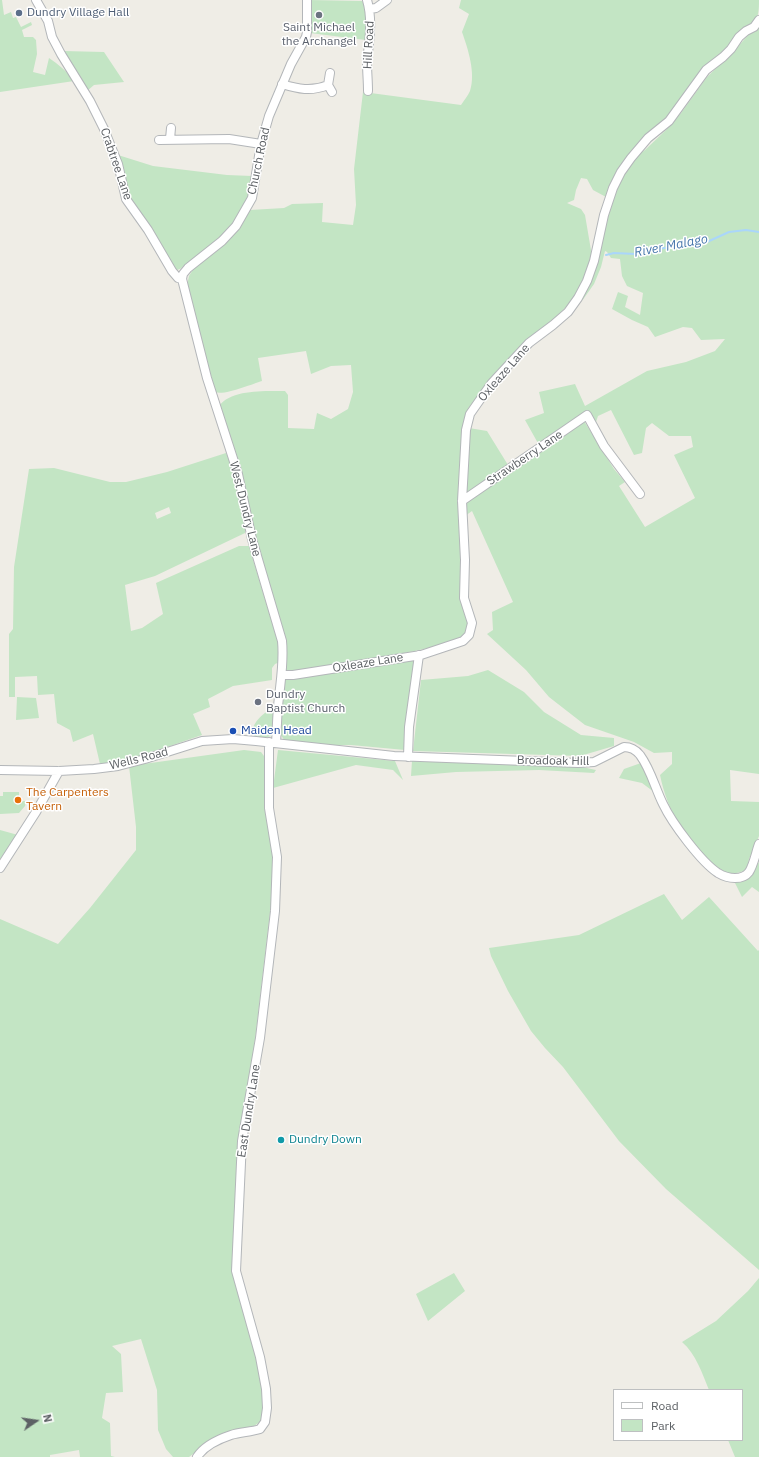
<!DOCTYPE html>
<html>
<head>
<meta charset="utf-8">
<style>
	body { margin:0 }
	#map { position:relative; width:759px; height:1457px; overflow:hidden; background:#efede6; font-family:"IBM Plex Sans",sans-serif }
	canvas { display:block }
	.legend { position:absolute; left:613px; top:1389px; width:130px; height:52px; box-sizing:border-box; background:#fff; border:1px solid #bec0c1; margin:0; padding:5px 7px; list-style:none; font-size:12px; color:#5d6165 }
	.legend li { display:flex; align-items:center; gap:8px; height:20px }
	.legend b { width:20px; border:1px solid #bec0c1 }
	.north { position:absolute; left:16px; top:1401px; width:40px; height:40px; -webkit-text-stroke:3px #fff; paint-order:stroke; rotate:77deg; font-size:11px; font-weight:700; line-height:16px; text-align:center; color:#5d6165 }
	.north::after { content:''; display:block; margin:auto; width:14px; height:18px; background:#5d6165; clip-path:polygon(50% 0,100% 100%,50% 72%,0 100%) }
</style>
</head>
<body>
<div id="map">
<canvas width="759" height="1457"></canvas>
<ul class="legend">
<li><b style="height:5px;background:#fff"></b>Road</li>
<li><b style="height:11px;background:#c3e5c4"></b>Park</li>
</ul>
<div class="north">N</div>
</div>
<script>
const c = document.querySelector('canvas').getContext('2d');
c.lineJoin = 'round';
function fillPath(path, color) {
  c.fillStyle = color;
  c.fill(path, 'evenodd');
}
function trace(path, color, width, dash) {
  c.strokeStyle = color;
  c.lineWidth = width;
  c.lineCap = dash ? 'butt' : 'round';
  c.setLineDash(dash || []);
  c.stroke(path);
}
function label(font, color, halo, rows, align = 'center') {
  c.font = font + ' "IBM Plex Sans",sans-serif';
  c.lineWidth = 3;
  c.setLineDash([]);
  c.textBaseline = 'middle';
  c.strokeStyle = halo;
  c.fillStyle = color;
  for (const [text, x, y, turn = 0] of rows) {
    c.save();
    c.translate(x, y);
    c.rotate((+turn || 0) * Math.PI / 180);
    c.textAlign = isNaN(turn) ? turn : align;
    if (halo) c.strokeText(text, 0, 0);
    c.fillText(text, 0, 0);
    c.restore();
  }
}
fillPath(new Path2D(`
	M 0,0 L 2,0 L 4,15 L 11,12 L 13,18 L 16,17 L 21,27 L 31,22 L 32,25 L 22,30 L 24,37 L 33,37 L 36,40 L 37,54 L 33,72 L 45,75 L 49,58 C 57,63 70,74 74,81 L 0,92 Z
	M 309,0 L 362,1 C 370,11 366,28 366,40 L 310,33 Z
	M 461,0 L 759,0 C 759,19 757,22 741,32 L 668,119 L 647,135 L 606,197 L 593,190 L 587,179 L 581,178 L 576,190 L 574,200 L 567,203 L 581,209 L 585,215 L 592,256 L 585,275 L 577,292 L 566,307 L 489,383 L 469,407 L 465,424 L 459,500 L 470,629 L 462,640 C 404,655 345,664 286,672 L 286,645 L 276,614 L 263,570 L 240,471 L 219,406 C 231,389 266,391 285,391 L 288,395 L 288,428 L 314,429 L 317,413 L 331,419 L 348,409 L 353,392 L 351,365 L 331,366 L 311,374 L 306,351 L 258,358 L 262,381 C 252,384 224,396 215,392 L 187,285 L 189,276 L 194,268 L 240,226 L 250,210 L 284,208 L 292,204 L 323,203 L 322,222 L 353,225 L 356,205 L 354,169 L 363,92 L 461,105 C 464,100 468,96 470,91 C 476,73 468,49 462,32 L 469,14 L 459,8 Z
	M 759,27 L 759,774 L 730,770 L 731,801 L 759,802 L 759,836 L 749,859 L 747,870 C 740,872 732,875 725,874 C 718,872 713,866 708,861 C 683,837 667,809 660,775 L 672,764 L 672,752 L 654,753 L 634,742 L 585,725 L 549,697 L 526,670 L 487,634 L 493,630 L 492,612 L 513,602 L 472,511 L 465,516 L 464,502 L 530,460 L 584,421 L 614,469 L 625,482 L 619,486 L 645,527 L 695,498 L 674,455 L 693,447 L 691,436 L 669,436 L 652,423 L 646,428 L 642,453 L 634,455 L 611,410 L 598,416 L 595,425 L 588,413 L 539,445 L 525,420 L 544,413 L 539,392 L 575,384 L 585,406 L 647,371 L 686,362 L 715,351 L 725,339 L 701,340 L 692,328 L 683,327 L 655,337 L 648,327 L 632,320 L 612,309 L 618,292 L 628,296 L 625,307 L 640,315 L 643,293 L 627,286 L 622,276 L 620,259 L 611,258 L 607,252 L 605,251 L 601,267 L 594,284 L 582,301 L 596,267 L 607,214 L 621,176 L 638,155 L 645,150 L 666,130 L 681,113 L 707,77 L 734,51 L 750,33 Z
	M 63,51 L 104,52 L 124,82 L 94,85 L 87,91 Z
	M 118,155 L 153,166 L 227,175 L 252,176 L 250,194 L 233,223 L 222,236 L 180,269 L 177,270 L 174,268 L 127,193 L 123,168 Z
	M 469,428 L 487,431 L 508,465 L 464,497 Z
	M 226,453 L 233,469 L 233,477 L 237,481 L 245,526 L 245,533 L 155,576 L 125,585 L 131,631 L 142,628 L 163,614 L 156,583 L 239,546 L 249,546 L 279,646 L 280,662 L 275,664 L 272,668 L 272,680 L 233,686 L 208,699 L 210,707 L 193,714 L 202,735 L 138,757 L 100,764 L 93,734 L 73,742 L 70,730 L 57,723 L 54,694 L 38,695 L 37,676 L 15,677 L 15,697 L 9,697 L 9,634 L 13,629 L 14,567 L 29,469 L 54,468 L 110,482 L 126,482 L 167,472 ZM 169,507 L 171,513 L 157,519 L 155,513 Z
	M 415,658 L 405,750 L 351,745 L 307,745 L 285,741 L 280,734 L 284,680 L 287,678 Z
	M 488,670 L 524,692 L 544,712 L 581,735 L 614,738 L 614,746 L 580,756 L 413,751 L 421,680 L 468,676 Z
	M 17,697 L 36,698 L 39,718 L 16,720 Z
	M 274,706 L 273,731 L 271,736 C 265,738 257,738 252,734 C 252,721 265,713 274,706 Z
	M 244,750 L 261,752 L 264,756 L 265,811 L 272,846 L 272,896 L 253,1057 L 233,1270 L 255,1349 L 264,1394 L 261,1421 L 254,1426 L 242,1429 L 202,1447 L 189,1457 L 173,1457 L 166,1449 L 158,1430 L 157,1390 L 141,1339 L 112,1346 L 121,1354 L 123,1392 L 106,1393 L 102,1418 L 110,1423 L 111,1456 L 115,1457 L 80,1457 L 79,1450 L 50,1455 L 50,1457 L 0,1457 L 0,919 L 58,944 L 90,908 L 136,850 L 136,827 L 129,766 Z
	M 278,750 L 395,761 L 403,780 L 393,770 L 356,765 L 273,788 Z
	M 412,761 L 582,767 L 596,770 L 594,773 L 539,770 L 456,772 L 411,776 Z
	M 641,763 L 654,792 L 642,783 L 619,778 L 624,769 Z
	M 3,792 L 19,792 L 19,801 L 26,801 L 25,806 L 19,813 L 0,814 L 0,796 L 3,796 Z
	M 0,830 L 18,835 L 0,859 Z
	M 759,862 L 759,892 L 752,887 L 742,897 L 734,881 L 751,875 Z
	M 664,894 L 682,920 L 709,897 L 758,951 L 759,950 L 759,1270 L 666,1189 L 619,1141 L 563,1067 L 545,1048 L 531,1031 L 508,991 L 491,956 L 489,948 L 579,935 Z
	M 454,1273 L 465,1291 L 428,1321 L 416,1294 Z
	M 759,1278 L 759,1457 L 735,1457 L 728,1440 L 742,1440 L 742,1390 L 709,1390 C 702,1373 696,1354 682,1342 L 716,1321 L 748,1291 Z`), '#c3e5c4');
trace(new Path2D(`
	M 606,255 L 614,253 L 636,254 L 644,251 L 671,247 L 684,244 L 707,242 L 729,232 L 746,230 L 759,232`), '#aad6fa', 2);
const minor = new Path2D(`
	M 36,0 L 48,21 L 52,37 L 61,54 L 90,101 L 104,129 L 118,164 L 126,199 L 148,230 L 172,271 L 178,278 L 182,279
	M 367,0 C 373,20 369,42 367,62 C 367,72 368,81 368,91
	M 370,9 L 376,8 L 387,0
	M 330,73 L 328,85 L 332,92
	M 282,84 C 298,89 311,92 328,85
	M 170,139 L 171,128
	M 159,140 L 229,139 L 261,144
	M 462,501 L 587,415 L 604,446 L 640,494
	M 282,675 L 293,675 L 421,655 L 463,641 L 469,635 L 472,623 L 464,598 L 465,560 L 462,501 L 466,430 L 470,414 L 491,384 L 529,343 L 553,325 L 568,312 L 578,298 L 587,281 L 594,261 L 604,215 L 613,188 L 621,172 L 631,158 L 648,138 L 669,121 L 706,70 L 723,57 L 731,49 L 739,37 L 746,31 L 754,27 L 759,20
	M 276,743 C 277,728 277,712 279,697 C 281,678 284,661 282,641 L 252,539 L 238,474 L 207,378 L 182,279 L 183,274 L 188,268 L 222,241 L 236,226 L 252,198 L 261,144 L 269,116 L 291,64 L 306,37 L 307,32 L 307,0
	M 408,757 L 409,727 L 419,655
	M 0,770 L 59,771 L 94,769 L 118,766 L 145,759 L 202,741 L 233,739 L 256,741 L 394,756 L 578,763 L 594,762 L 624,747 C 631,747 636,750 640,755 C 651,770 655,788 663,804 C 672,823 701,862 718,873 C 723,876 729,878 735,878 C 740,878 746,876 749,872 C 754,864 756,852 759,844
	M 0,868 L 36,812 L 59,771
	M 197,1457 C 204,1446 219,1439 231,1435 C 240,1432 251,1432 260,1429 L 265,1422 L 267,1408 L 266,1389 L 260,1357 L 236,1271 L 242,1141 L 260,1038 L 275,911 L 277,857 L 269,808 L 269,742`);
trace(minor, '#b3b6b9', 10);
trace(minor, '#fff', 8);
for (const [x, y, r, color] of [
	[19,13,4,"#5c6f8a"],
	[319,15,4,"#6b7280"],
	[258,702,4,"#6b7280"],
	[233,731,4,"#1a4fb4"],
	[18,800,4,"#e8710a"],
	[281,1140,4,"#0f9aa8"]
]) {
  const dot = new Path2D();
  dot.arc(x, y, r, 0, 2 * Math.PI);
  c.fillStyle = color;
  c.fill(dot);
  trace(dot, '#fff', 1.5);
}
label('12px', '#4e5e75', '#fff', [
	["Dundry Village Hall",27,13]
], 'left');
label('12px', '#5b616d', '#fff', [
	["Saint Michael",319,28],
	["the Archangel",319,42],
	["Dundry",266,695,"left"],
	["Baptist Church",266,709,"left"]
]);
label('12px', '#5d6165', '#fff', [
	["Hill Road",369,45,-87],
	["Church Road",259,161,-78],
	["Crabtree Lane",116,164,71],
	["Oxleaze Lane",504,373,-49],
	["Strawberry Lane",525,458,-34],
	["West Dundry Lane",245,509,76],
	["Oxleaze Lane",368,663,-9],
	["Wells Road",139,759,-14],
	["Broadoak Hill",553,761,1],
	["East Dundry Lane",249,1111,-81]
]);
label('12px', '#164399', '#fff', [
	["Maiden Head",241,731]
], 'left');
label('12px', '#c56008', '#fff', [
	["The Carpenters",26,793],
	["Tavern",26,807]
], 'left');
label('12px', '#0d838f', '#fff', [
	["Dundry Down",289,1140]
], 'left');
label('italic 13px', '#4777ac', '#fff', [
	["River Malago",671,246,-11]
]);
</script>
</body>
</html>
